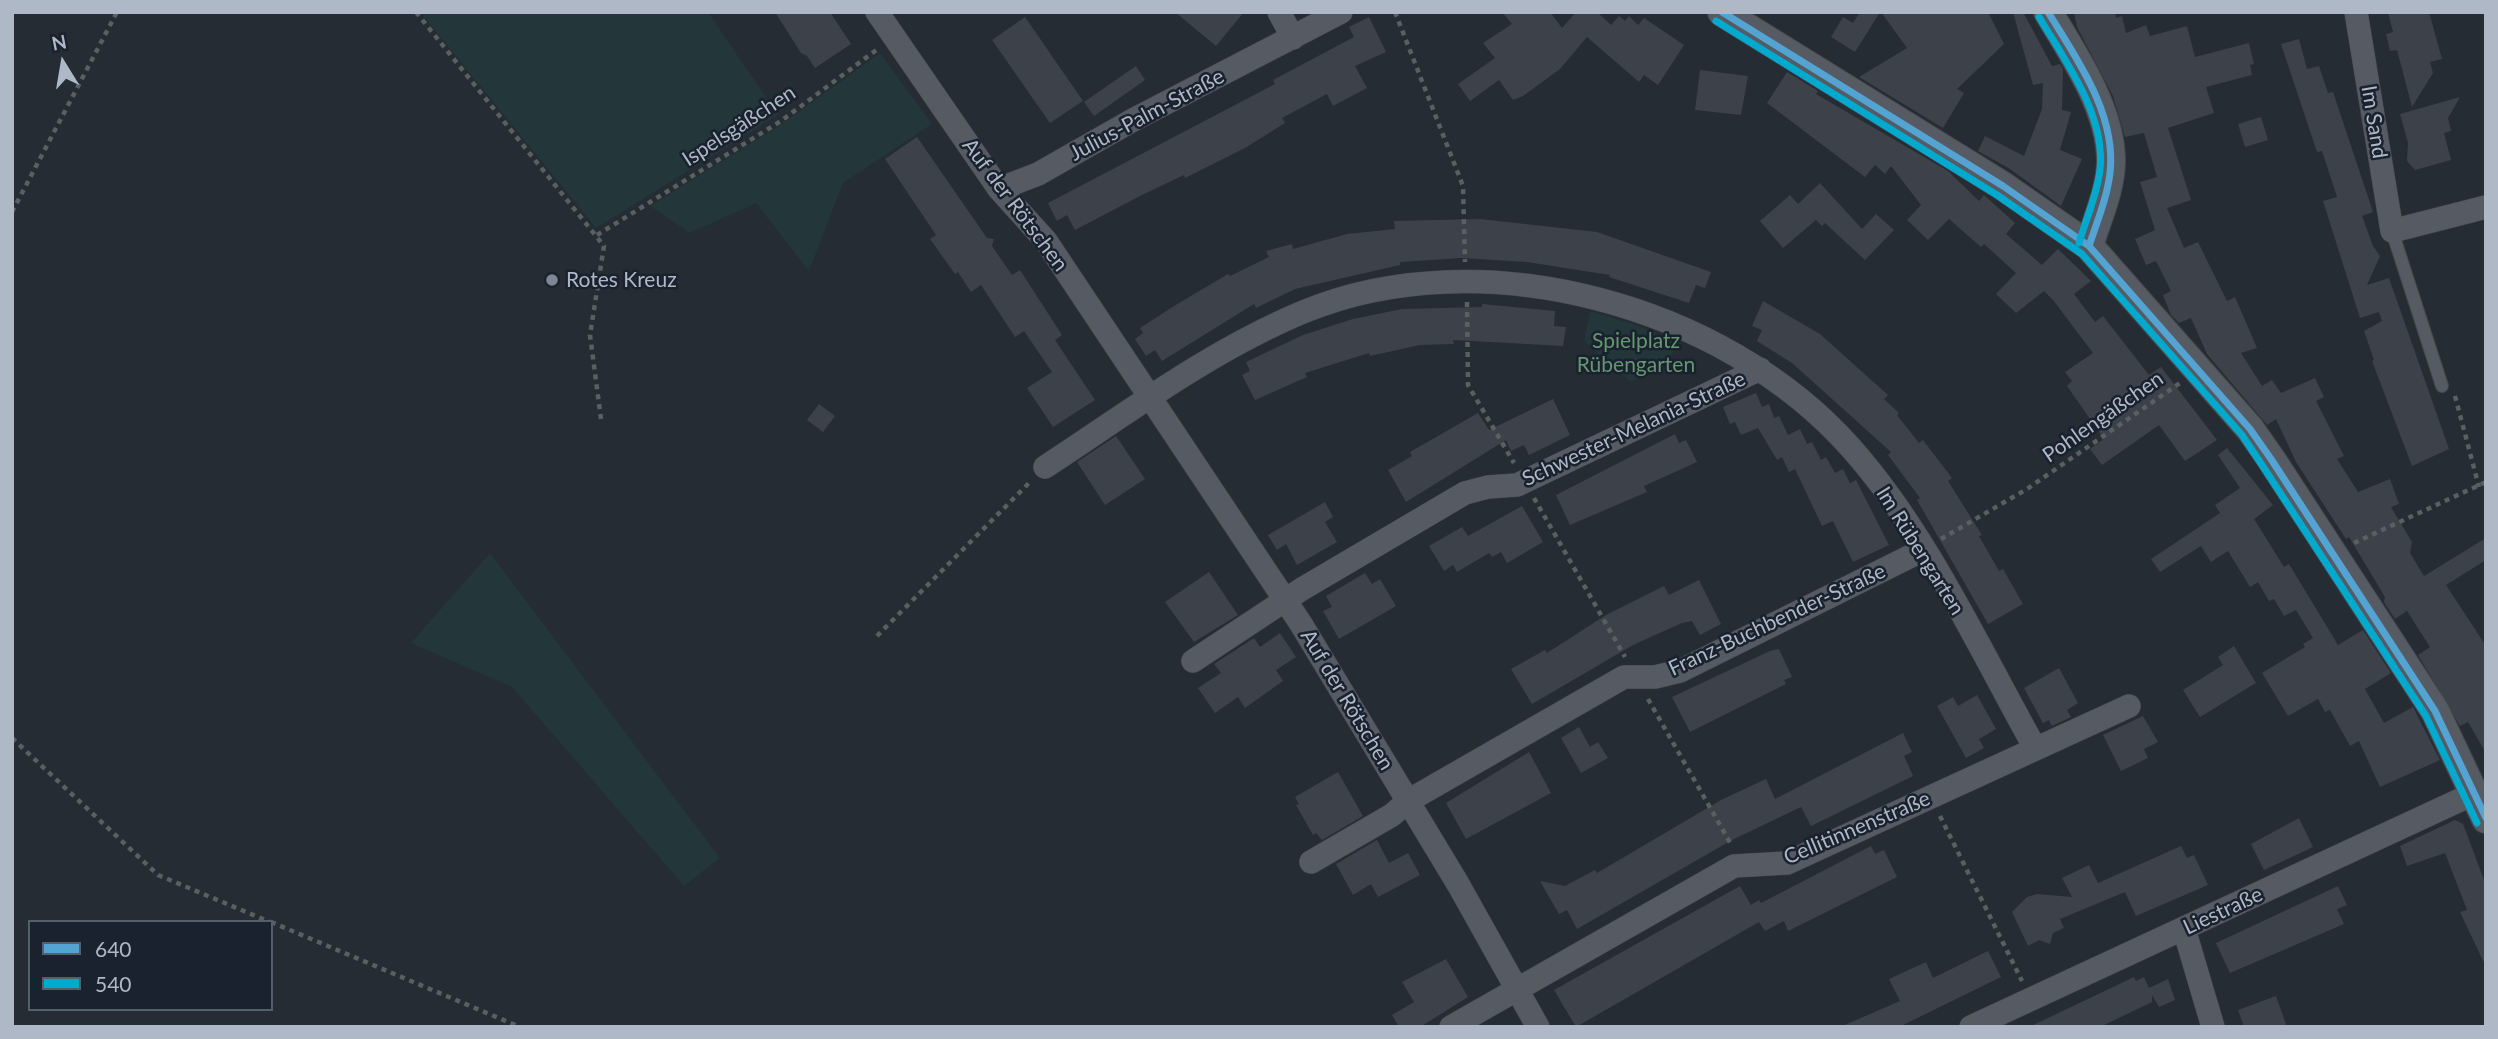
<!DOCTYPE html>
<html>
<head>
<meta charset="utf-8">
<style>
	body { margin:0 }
	#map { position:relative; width:2498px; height:1039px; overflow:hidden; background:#262c33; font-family:Lato,sans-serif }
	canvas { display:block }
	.frame { position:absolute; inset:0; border:14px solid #aeb8c6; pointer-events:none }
	.legend { position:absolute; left:28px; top:920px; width:245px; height:91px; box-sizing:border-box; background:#19222e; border:2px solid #555e6b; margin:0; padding:9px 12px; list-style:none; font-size:21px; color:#aeb8c6 }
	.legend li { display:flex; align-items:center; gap:14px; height:35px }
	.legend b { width:35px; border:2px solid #555e6b }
	.north { position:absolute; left:28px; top:28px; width:70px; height:70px; -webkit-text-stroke:5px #19222e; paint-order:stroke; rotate:349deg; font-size:19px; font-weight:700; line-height:28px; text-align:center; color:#aeb8c6 }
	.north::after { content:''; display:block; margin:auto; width:24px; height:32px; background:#aeb8c6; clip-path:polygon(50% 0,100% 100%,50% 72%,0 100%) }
</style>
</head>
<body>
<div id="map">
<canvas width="2498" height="1039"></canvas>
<div class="frame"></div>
<ul class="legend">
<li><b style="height:9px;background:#53a3d3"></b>640</li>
<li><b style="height:9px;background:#00a9ce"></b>540</li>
</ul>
<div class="north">N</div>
</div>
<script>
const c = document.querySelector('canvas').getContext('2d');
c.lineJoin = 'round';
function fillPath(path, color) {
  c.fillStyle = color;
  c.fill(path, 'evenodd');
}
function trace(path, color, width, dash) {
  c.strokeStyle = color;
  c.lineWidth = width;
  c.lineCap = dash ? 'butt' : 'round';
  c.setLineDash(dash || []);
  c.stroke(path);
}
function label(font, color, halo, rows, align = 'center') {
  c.font = font + ' Lato,sans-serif';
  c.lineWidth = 5;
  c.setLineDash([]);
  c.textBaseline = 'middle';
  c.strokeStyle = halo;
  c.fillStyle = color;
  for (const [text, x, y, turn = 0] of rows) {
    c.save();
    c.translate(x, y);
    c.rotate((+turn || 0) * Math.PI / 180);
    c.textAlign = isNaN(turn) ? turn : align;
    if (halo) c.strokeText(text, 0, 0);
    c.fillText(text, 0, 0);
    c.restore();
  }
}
fillPath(new Path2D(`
	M 420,12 L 708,12 L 778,115 L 596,228 Z
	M 880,53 L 932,124 L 843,183 L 809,271 L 756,203 L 690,233 L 650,206 L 782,124 Z
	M 1590,311 L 1636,325 L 1681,344 C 1665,361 1653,377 1630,381 L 1584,341 Z
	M 490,553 L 720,858 L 684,886 L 512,687 L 411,643 Z`), '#233639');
fillPath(new Path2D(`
	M 775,12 L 830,12 L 851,44 L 815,68 L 807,56 L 801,53 Z
	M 1175,12 L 1244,12 L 1216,46 Z
	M 1502,12 L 1550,12 L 1562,28 L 1576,12 L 1597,12 L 1611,25 L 1619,16 L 1625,21 L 1629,16 L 1638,25 L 1644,18 L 1684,45 L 1658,85 L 1644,75 L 1639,82 L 1587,37 L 1560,69 L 1523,96 L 1513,100 L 1499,80 L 1470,101 L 1458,84 L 1495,58 L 1483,43 L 1512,24 Z
	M 1860,12 L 1880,12 L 1855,52 L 1831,37 L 1843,17 L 1853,23 Z
	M 1881,12 L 1988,12 L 2004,44 L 1957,89 L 1964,93 L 1943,128 L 1859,77 L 1907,48 Z
	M 2013,12 L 2023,12 L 2052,66 L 2060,64 L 2063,69 L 2062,110 L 2071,112 L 2060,150 L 2082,159 L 2061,206 L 2010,169 L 1978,151 L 1985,136 L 2024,156 L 2042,109 L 2043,83 L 2033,85 Z
	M 2074,12 L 2115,12 L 2116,18 L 2122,16 L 2126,33 L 2146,25 L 2150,36 L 2187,26 L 2195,57 L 2249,43 L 2254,64 L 2250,65 L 2252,75 L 2206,87 L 2214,113 L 2168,128 L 2191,200 L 2167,208 L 2184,248 L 2198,242 L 2227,301 L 2235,297 L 2257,348 L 2241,353 L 2262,386 L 2272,380 L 2281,393 L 2315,378 L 2324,397 L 2316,401 L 2344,456 L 2337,459 L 2358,492 L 2390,479 L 2399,504 L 2391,507 L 2412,542 L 2410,553 L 2424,576 L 2486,538 L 2486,560 L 2446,585 L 2486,646 L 2486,753 L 2468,722 L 2460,726 L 2418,655 L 2430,647 L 2407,611 L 2395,619 L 2384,602 L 2385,597 L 2349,537 L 2346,539 L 2296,462 L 2276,419 L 2267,425 L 2207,354 L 2191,318 L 2179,323 L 2171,315 L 2163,295 L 2171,291 L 2156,261 L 2146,265 L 2135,239 L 2155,230 L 2140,182 L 2157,177 L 2144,133 L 2125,137 L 2113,96 L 2077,27 Z
	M 2388,12 L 2429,12 L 2442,59 L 2430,62 L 2433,73 L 2412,107 L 2397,50 L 2390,51 L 2386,34 L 2393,32 Z
	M 1025,17 L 1083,101 L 1050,123 L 992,40 Z
	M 1369,17 L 1386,52 L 1355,66 L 1367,88 L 1333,106 L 1327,94 L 1282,118 L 1285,123 L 1245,148 L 1185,178 L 1184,175 L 1142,195 L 1075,230 L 1067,215 L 1057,221 L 1048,203 L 1275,84 L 1273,80 L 1354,37 L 1349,27 Z
	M 2299,39 L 2307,69 L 2319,66 L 2328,93 L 2333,92 L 2373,212 L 2362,216 L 2373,246 L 2380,256 L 2367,285 L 2389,278 L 2449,449 L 2412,466 L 2372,361 L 2374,360 L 2364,331 L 2382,321 L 2379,312 L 2360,318 L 2323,201 L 2337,197 L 2322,151 L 2317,152 L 2281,44 Z
	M 1136,66 L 1145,80 L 1094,116 L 1084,102 Z
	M 1700,70 L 1748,76 L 1741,115 L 1695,110 Z
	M 1787,72 L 1818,91 L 1816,94 L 1948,171 L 1979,201 L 1984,195 L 2015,223 L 2006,234 L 2042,265 L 2058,249 L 2091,281 L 2074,294 L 2095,322 L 2103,316 L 2149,375 L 2161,367 L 2217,440 L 2185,461 L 2159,425 L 2102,465 L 2090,449 L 2104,439 L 2067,386 L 2072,381 L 2065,372 L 2093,353 L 2053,300 L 2044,291 L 2016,313 L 1996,294 L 2016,273 L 1984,244 L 1981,247 L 1949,219 L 1928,240 L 1907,220 L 1921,205 L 1891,166 L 1885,174 L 1875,165 L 1865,177 L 1767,103 Z
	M 2460,97 L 2448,118 L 2451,131 L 2444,133 L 2451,160 L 2415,170 L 2407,161 L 2408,143 L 2400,114 Z
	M 2261,117 L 2268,140 L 2245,147 L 2238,124 Z
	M 917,137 L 987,238 L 994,239 L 992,246 L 1012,275 L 1020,270 L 1062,335 L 1055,340 L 1095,400 L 1053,427 L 1027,388 L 1052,372 L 1024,331 L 1015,337 L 981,285 L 971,292 L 958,272 L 955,274 L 930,239 L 936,235 L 885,159 Z
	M 1820,183 L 1862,229 L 1876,214 L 1894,230 L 1865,260 L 1825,223 L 1822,226 L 1816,220 L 1783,248 L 1760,221 L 1790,195 L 1798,204 Z
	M 1480,219 L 1597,232 L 1711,272 L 1705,288 L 1696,285 L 1689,303 L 1609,277 L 1610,275 L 1527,262 L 1461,258 L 1400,262 L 1400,265 L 1295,289 L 1256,308 L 1254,304 L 1162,361 L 1155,350 L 1146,356 L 1135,339 L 1143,333 L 1140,328 L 1174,306 L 1228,274 L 1230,276 L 1269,257 L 1266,251 L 1292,244 L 1293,249 L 1347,234 L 1395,229 L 1394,221 Z
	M 1763,301 L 1820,334 L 1888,395 L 1884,399 L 1899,413 L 1897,415 L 1919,443 L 1923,440 L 1952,478 L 1948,481 L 1982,535 L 1979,536 L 1999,571 L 2003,569 L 2023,604 L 1988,624 L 1917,500 L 1920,498 L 1888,455 L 1891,452 L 1792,363 L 1757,341 L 1762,330 L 1752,326 Z
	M 1482,304 L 1555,311 L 1554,326 L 1566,327 L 1563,346 L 1453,340 L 1454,344 L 1420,345 L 1370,356 L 1369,353 L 1305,373 L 1307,377 L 1255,400 L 1242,375 L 1250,371 L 1246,362 L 1303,335 L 1353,319 L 1402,309 L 1482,307 Z
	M 1756,393 L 1762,407 L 1769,404 L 1774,418 L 1779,416 L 1788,435 L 1800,429 L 1807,444 L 1812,442 L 1821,460 L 1826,457 L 1835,473 L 1843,469 L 1850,483 L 1856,480 L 1889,545 L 1853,562 L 1833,521 L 1822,526 L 1795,469 L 1789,472 L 1782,457 L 1777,460 L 1758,428 L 1741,435 L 1735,422 L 1730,424 L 1723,407 Z
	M 1553,399 L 1570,435 L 1529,455 L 1524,445 L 1511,451 L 1506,440 L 1406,502 L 1388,470 L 1412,456 L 1410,452 L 1478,413 L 1489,430 Z
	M 819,404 L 835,416 L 823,432 L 807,420 Z
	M 1675,434 L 1679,443 L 1686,440 L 1697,462 L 1644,486 L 1647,492 L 1570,525 L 1556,495 Z
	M 1116,436 L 1145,479 L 1105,505 L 1077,462 Z
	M 2227,448 L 2273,505 L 2254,519 L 2284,567 L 2289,564 L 2338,645 L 2363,630 L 2391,673 L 2365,689 L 2384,723 L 2413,707 L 2440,760 L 2380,787 L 2359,741 L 2350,746 L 2330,710 L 2325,712 L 2318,699 L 2288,716 L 2262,673 L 2305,647 L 2303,644 L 2313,638 L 2296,610 L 2284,616 L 2274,599 L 2269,601 L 2258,582 L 2250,587 L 2228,551 L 2211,562 L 2201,546 L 2160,572 L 2151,559 L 2220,513 L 2215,505 L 2240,488 L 2218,455 Z
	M 1325,502 L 1333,517 L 1325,522 L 1337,542 L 1297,565 L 1286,544 L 1277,550 L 1268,535 Z
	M 1522,506 L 1543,542 L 1507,563 L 1501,552 L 1492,557 L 1489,553 L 1457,572 L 1453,565 L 1444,571 L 1429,546 L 1462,527 L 1468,536 Z
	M 1209,572 L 1238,615 L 1194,642 L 1165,602 Z
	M 1365,573 L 1372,584 L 1380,579 L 1396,606 L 1339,639 L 1323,611 L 1332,607 L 1326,596 Z
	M 1699,580 L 1721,624 L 1700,635 L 1692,621 L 1682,623 L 1633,645 L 1532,704 L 1511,669 L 1545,650 L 1547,653 L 1606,615 L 1664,586 L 1669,595 Z
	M 1280,633 L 1296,657 L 1276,670 L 1283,681 L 1245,708 L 1238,697 L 1215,713 L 1198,688 L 1221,673 L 1214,664 L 1254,638 L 1260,647 Z
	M 2234,646 L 2256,683 L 2200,717 L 2183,690 L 2223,665 L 2218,657 Z
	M 1779,649 L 1792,677 L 1784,680 L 1786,684 L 1690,732 L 1672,697 L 1770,651 Z
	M 2059,668 L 2078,703 L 2067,710 L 2071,717 L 2052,726 L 2049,720 L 2043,723 L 2024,688 Z
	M 1977,695 L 1996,729 L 1979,739 L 1984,748 L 1966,758 L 1937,706 L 1953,697 L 1958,706 Z
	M 2143,716 L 2158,742 L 2144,749 L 2148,758 L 2121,771 L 2103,735 Z
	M 1579,727 L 1590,747 L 1598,742 L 1608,758 L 1581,773 L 1561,738 Z
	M 1903,733 L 1912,752 L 1904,756 L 1913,776 L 1811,826 L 1801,807 L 1732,840 L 1577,929 L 1567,910 L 1559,914 L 1540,881 L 1565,886 L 1595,870 L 1597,873 L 1721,800 L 1766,779 L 1775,799 Z
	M 1529,752 L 1551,793 L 1466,839 L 1446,803 Z
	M 1338,772 L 1363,816 L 1322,840 L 1316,833 L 1313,835 L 1296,805 L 1299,804 L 1295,797 Z
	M 2299,818 L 2313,847 L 2264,870 L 2251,844 Z
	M 2455,820 L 2463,824 L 2486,885 L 2486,967 L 2460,912 L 2467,910 L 2445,853 L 2407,866 L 2400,846 Z
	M 1377,840 L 1389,863 L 1408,853 L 1420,875 L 1378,897 L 1371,884 L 1353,895 L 1336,864 Z
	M 1871,846 L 1875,854 L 1884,850 L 1897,877 L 1788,931 L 1784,921 L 1765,931 L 1759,922 L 1576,1027 L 1554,990 L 1740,886 L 1751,905 L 1759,900 L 1761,903 Z
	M 2181,846 L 2187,858 L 2194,855 L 2208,885 L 2136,916 L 2125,892 L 2060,919 L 2064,928 L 2053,933 L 2050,944 L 2039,940 L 2028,946 L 2012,912 L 2027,897 L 2037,894 L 2072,897 L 2062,878 L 2089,865 L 2098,883 Z
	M 2338,886 L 2347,905 L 2337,909 L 2344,924 L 2230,973 L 2216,943 Z
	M 1988,951 L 2001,977 L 1899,1027 L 1840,1027 L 1900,1001 L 1889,979 L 1926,962 L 1933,978 Z
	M 1446,959 L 1468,997 L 1420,1027 L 1399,1027 L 1392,1015 L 1414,1002 L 1402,982 Z
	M 2134,977 L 2136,981 L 2144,977 L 2149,988 L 2168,979 L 2175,1000 L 2159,1007 L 2152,995 L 2152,1002 L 2100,1027 L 2029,1027 Z
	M 2276,996 L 2287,1027 L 2244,1027 L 2238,1010 Z`), '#3d424a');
const service = new Path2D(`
	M 2392,231 L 2442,386`);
const minor = new Path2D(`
	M 877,12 L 999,189 L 1046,241 L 1301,624 L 1458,884 L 1538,1027
	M 1279,12 L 1293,38
	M 2356,12 L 2392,231 L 2486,207
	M 999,189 L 1038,174 L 1133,120 L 1341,12
	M 1045,467 C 1129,412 1210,351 1303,312 C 1481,238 1725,305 1851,448 C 1926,532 1980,650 2035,748
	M 1193,661 L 1302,589 L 1465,493 L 1488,487 L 1517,485 L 1760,369
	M 1311,862 L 1392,815 L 1408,801 L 1624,677 L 1655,677 L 1680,671 L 1923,550
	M 2184,929 L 2213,1027
	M 1451,1027 L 1734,866 L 1787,863 L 2129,706
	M 1971,1027 L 2475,793`);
const tertiary = new Path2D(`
	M 1722,12 L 2003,186 L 2089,246 L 2250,429 L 2271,459 L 2435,711 L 2486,819
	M 2048,12 C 2074,55 2111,110 2111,161 C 2111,189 2097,219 2089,246`);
trace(service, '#44484e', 14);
trace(minor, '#44484e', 24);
trace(tertiary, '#44484e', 30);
trace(new Path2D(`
	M 416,12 L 604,246 L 590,335 L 601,419
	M 1395,12 L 1463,186 L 1465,262
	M 12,212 L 117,12
	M 597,235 L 781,121 L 879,48
	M 1467,302 L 1468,385 L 1514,463
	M 2455,396 L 2479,487
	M 1534,498 L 1625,657
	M 1941,539 L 2027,489 L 2180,383
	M 2354,543 L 2486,482
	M 877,636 L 1031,481
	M 1648,699 L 1732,846
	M 12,738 L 158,875 L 270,922
	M 1940,816 L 2022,981
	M 271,922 L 520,1027`), '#585f65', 4.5, [5, 5]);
trace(service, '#565a62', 12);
trace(minor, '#565a62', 23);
trace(tertiary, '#565a62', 28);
trace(new Path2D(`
	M 1722,12 L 2003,186 L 2089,246 L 2250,429 L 2271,459 L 2435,711 L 2486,818
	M 2048,12 C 2077,59 2117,115 2110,173 C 2107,198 2097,222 2089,246`), '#53a3d3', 7);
trace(new Path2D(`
	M 2039,17 C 2066,62 2106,116 2100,170 C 2097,195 2086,219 2079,243
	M 1716,21 L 1997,195 L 2082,254 L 2242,435 L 2262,465 L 2426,716 L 2477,823`), '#00a9ce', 7);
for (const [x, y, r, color] of [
	[552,280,7,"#7e8793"]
]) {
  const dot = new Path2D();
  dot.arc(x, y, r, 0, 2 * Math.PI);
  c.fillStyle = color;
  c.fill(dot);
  trace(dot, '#19222e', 2.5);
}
label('21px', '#aeb8c6', '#19222e', [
	["Julius-Palm-Straße",1147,115,-28],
	["Im Sand",2374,122,81],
	["Ispelsgäßchen",739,126,-33],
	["Auf der Rötschen",1015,205,53],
	["Pohlengäßchen",2103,417,-35],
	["Schwester-Melania-Straße",1634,429,-25],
	["Im Rübengarten",1920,551,58],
	["Franz-Buchbender-Straße",1777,620,-25],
	["Auf der Rötschen",1347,700,59],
	["Cellitinnenstraße",1857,828,-23],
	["Liestraße",2223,911,-25]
]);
label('21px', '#aeb8c6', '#19222e', [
	["Rotes Kreuz",566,280]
], 'left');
label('21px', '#659770', '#19222e', [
	["Spielplatz",1636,341],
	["Rübengarten",1636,365]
]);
</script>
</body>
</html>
